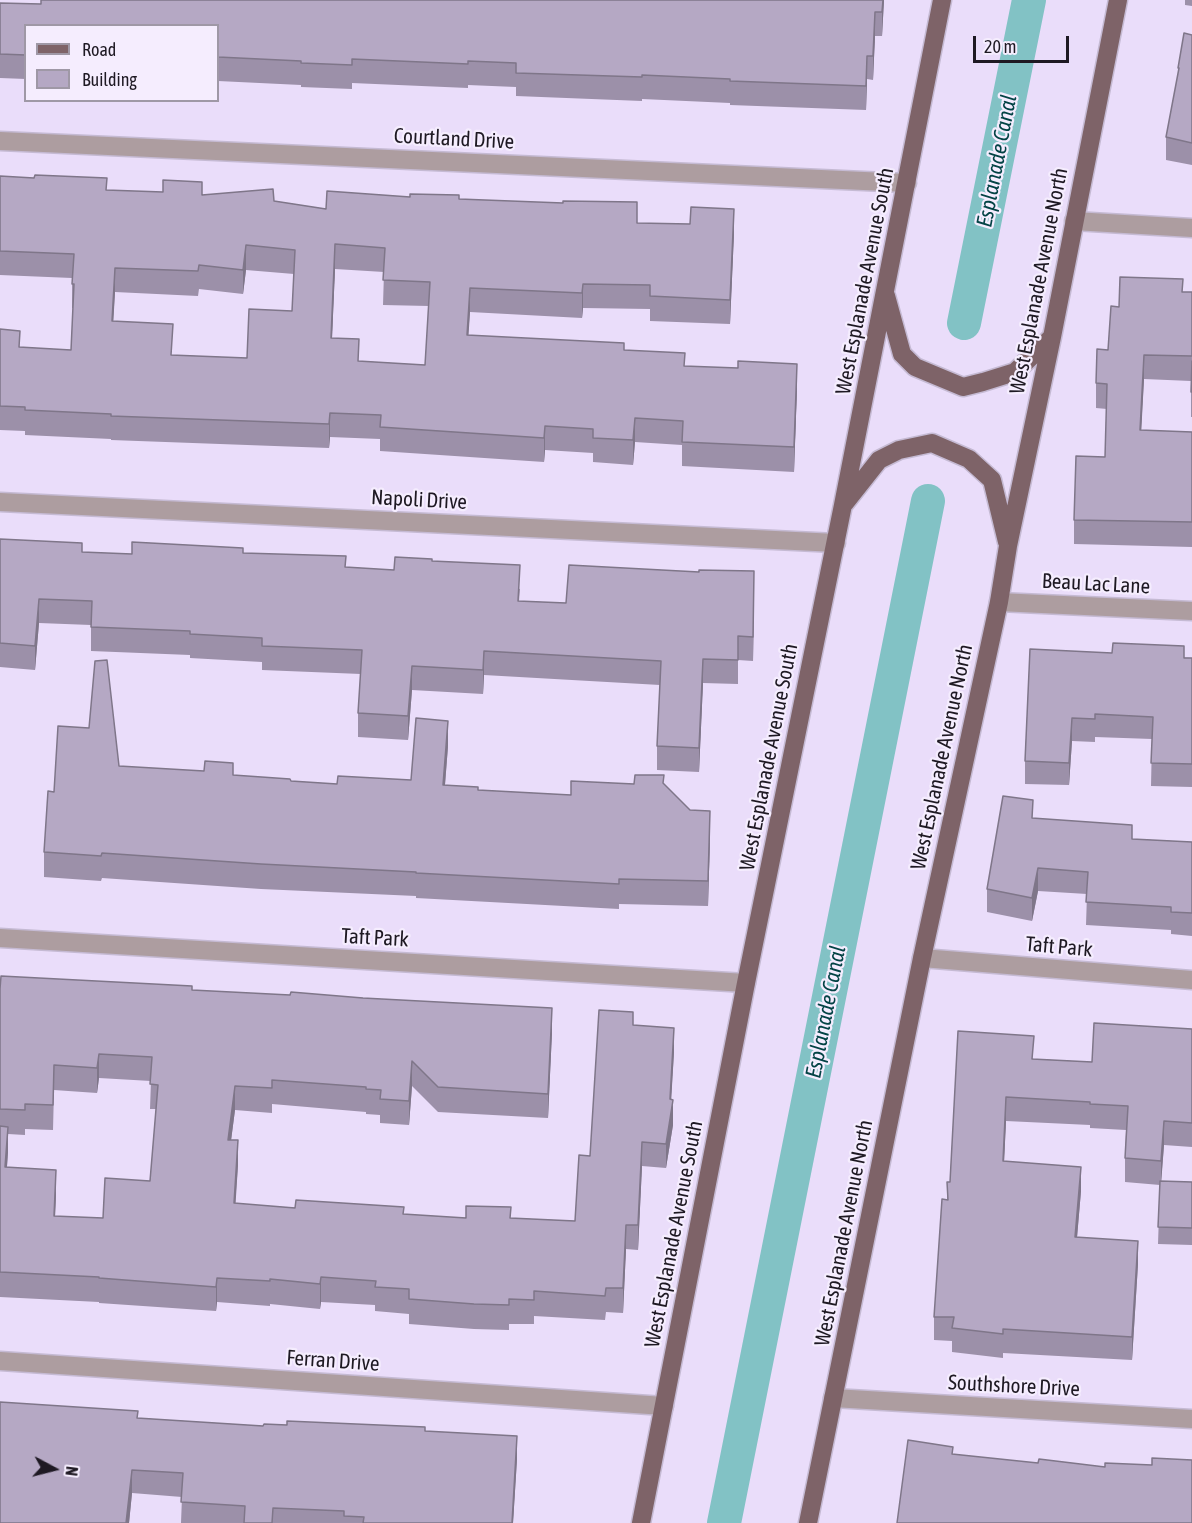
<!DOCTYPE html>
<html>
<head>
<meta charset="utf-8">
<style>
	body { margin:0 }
	#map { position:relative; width:1192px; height:1523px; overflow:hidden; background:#eaddfa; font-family:"Asap Condensed",sans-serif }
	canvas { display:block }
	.legend { position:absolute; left:24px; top:24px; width:195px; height:78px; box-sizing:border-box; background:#f5edfe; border:2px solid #9f98a6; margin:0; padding:8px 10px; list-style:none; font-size:18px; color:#1e1923 }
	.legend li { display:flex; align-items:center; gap:12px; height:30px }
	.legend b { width:30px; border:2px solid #9f98a6 }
	.north { position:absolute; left:24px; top:1439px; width:60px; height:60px; -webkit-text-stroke:4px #f5edfe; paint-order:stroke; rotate:97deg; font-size:16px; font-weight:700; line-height:24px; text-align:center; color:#1e1923 }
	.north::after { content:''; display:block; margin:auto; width:21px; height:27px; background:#1e1923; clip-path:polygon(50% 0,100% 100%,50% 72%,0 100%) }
	.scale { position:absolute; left:973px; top:36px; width:96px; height:27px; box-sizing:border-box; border:3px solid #1e1923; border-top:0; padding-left:8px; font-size:18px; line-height:21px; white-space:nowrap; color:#1e1923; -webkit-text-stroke:4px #f5edfe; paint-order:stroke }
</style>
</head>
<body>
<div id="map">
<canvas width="1192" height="1523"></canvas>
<ul class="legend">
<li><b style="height:8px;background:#7e6368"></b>Road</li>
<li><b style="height:16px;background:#b5a8c4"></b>Building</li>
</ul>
<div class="north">N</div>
<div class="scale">20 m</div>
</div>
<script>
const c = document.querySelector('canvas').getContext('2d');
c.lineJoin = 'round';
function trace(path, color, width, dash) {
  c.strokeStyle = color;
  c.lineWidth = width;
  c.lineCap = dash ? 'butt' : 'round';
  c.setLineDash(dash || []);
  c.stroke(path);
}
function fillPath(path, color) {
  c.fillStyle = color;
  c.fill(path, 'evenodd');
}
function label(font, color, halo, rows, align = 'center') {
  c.font = font + ' "Asap Condensed",sans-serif';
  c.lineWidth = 4.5;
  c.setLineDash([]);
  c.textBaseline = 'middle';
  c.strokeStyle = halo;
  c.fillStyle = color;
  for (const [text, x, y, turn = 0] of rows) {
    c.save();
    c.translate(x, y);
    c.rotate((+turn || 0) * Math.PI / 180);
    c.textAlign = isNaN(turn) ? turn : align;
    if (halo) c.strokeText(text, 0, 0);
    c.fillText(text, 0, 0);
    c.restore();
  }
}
trace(new Path2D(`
	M 964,323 L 1029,0
	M 724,1523 L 928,501`), '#82c2c5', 34);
const minor = new Path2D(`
	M 0,141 L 907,183
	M 1074,221 L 1192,228
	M 0,502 L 836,543
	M 999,602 L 1192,611
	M 0,938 L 746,983
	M 922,958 L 1192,980
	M 0,1361 L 664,1406
	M 833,1398 L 1192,1419`);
const major = new Path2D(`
	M 886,296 L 902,354 L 915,367 L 963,387 L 983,382 L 1015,372 L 1052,337
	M 845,503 L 879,460 L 899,450 L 932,443 L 969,459 L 992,480 L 1007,542
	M 641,1523 L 746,983 L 843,505 L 942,0
	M 808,1523 L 922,958 L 999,602 L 1008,546 L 1052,337 L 1118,0`);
trace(minor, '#c5bad3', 21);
trace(major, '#c5bad3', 21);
trace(minor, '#ad9da0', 18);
trace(major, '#7e6368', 18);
fillPath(new Path2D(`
	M 884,0 L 882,36 L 875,36 L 873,80 L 867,79 L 866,110 L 730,105 L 730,103 L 642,99 L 642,101 L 516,96 L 516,87 L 468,85 L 468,88 L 352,83 L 352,89 L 301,87 L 301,85 L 218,81 L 218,26 L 26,26 L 26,79 L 0,78 L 0,3 L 41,4 Z
	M 1185,0 L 1192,0 L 1192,6 L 1185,5 Z
	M 1192,35 L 1192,165 L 1166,160 L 1166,137 L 1178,76 L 1178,68 Z
	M 0,176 L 107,190 L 202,195 L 274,201 L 326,209 L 410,197 L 459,199 L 637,223 L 734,233 L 730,324 L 650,321 L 650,309 L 583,308 L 582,318 L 470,312 L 468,335 L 624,350 L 685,366 L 797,388 L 794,472 L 682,466 L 682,445 L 635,442 L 633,465 L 593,462 L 593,453 L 545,450 L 544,462 L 380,451 L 380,439 L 330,437 L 329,448 L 111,440 L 111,439 L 25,435 L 25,431 L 0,430 L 0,329 L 20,347 L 71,350 L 73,308 L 72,308 L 72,278 L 0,275 ZM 335,269 L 384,272 L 383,305 L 429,306 L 425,365 L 359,361 L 332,338 ZM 246,270 L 294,274 L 292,311 L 247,358 L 172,355 L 113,321 L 115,292 L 198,296 L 199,289 L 243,294 Z
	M 1183,292 L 1192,292 L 1192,417 L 1191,417 L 1191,381 L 1144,379 L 1141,430 L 1192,432 L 1192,547 L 1074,544 L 1074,520 L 1105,457 L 1107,409 L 1096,408 L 1096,383 L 1108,350 L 1119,307 Z
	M 0,539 L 82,552 L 132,554 L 243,553 L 346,567 L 394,570 L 432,561 L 520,589 L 519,601 L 566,603 L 754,595 L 753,661 L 738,660 L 738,684 L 703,683 L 699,772 L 657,770 L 657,746 L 660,685 L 484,675 L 483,694 L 412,690 L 408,740 L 358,737 L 358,713 L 361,674 L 262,670 L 262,662 L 190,658 L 190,655 L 91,651 L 91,625 L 39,623 L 35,670 L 0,667 Z
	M 1030,649 L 1192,658 L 1192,787 L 1151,786 L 1152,739 L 1095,737 L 1095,742 L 1072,741 L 1069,785 L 1025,784 L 1025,761 Z
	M 448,746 L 445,785 L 478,790 L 571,795 L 634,784 L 664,784 L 710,836 L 708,906 L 619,904 L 619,909 L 416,898 L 416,896 L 261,889 L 102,878 L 101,881 L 44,877 L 44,852 L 54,792 L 119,766 L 291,781 L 337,784 L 411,780 Z
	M 1033,819 L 1132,839 L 1192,842 L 1192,936 L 1171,934 L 1171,930 L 1086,925 L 1087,894 L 1038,891 L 1032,921 L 987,912 L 987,889 Z
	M 0,989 L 192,990 L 552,1032 L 548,1118 L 438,1112 L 412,1086 L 409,1125 L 380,1123 L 380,1115 L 366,1114 L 366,1112 L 272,1104 L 272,1113 L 235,1110 L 231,1140 L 238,1165 L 235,1204 L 466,1218 L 511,1218 L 575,1221 L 590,1156 L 633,1025 L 674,1052 L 671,1099 L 673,1125 L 666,1168 L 642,1166 L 638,1250 L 626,1249 L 623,1313 L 606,1312 L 605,1320 L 534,1316 L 534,1324 L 509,1324 L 509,1330 L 474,1329 L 409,1324 L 409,1314 L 375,1311 L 375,1305 L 321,1302 L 320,1309 L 270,1304 L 270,1306 L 217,1302 L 216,1311 L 99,1303 L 99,1302 L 0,1297 ZM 99,1078 L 151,1081 L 150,1109 L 156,1109 L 150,1181 L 103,1218 L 55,1216 L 56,1194 L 7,1167 L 8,1152 L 8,1134 L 25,1135 L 25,1129 L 53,1130 L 54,1090 L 97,1093 Z
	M 1192,1029 L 1192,1147 L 1164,1145 L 1161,1181 L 1192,1182 L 1192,1245 L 1158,1244 L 1160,1185 L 1125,1182 L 1125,1158 L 1126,1130 L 1090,1128 L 1090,1125 L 1006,1121 L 1004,1161 L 1081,1191 L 1077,1237 L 1138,1264 L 1132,1360 L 1003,1353 L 1003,1358 L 952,1352 L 952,1341 L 934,1340 L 934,1317 L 947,1200 L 947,1182 L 950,1182 L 958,1031 L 1034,1059 L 1092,1062 Z
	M 138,1418 L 263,1426 L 425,1431 L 517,1459 L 513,1523 L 181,1523 L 182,1497 L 132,1493 L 129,1523 L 0,1523 Z`), '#9c90a9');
fillPath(new Path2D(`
	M 883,0 L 884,0 L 882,36 L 882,12 Z
	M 875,12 L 875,36 L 873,80 L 873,56 Z
	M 867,56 L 867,79 L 866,110 L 866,86 Z
	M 734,209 L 734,233 L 730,324 L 730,300 Z
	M 335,244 L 335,269 L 331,362 L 331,338 Z
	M 246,245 L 246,270 L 243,294 L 243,270 Z
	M 115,268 L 115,292 L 112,345 L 112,321 Z
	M 583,284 L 583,308 L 582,318 L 582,293 Z
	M 470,288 L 470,312 L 467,359 L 467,335 Z
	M 1144,355 L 1144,379 L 1140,455 L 1140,430 Z
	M 797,364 L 797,388 L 794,472 L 794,447 Z
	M 330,413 L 330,437 L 329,448 L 329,424 Z
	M 635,418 L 635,442 L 633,465 L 633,440 Z
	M 545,426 L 545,450 L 544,462 L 544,438 Z
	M 754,571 L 754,595 L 753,661 L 753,637 Z
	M 39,599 L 39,623 L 35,670 L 35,646 Z
	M 484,651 L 484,675 L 483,694 L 483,670 Z
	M 703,659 L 703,683 L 699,772 L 699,748 Z
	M 412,666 L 412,690 L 408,740 L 408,716 Z
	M 1072,718 L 1072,741 L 1069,785 L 1069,763 Z
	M 448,721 L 448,746 L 443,809 L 443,785 Z
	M 710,811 L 710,836 L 708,906 L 708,881 Z
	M 1038,868 L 1038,891 L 1032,921 L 1032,898 Z
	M 552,1008 L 552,1032 L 548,1118 L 548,1094 Z
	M 674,1028 L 674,1052 L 670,1120 L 673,1100 L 673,1125 L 666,1168 L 666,1144 L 670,1099 Z
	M 99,1054 L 99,1078 L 97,1093 L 97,1068 Z
	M 412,1061 L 412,1086 L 409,1125 L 409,1101 Z
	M 235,1086 L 235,1110 L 228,1164 L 228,1140 Z
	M 1006,1097 L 1006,1121 L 1003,1185 L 1003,1161 Z
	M 1164,1121 L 1164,1145 L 1161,1185 L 1161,1161 Z
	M 8,1127 L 8,1152 L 5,1192 L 5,1167 Z
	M 238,1140 L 238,1165 L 234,1228 L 234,1203 Z
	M 642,1142 L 642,1166 L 638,1250 L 638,1225 Z
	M 1081,1167 L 1081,1191 L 1075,1261 L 1075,1237 Z
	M 56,1170 L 56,1194 L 54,1241 L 54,1216 Z
	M 626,1225 L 626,1249 L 623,1313 L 623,1288 Z
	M 1138,1241 L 1138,1264 L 1132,1360 L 1132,1337 Z
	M 321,1277 L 321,1302 L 320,1309 L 320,1284 Z
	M 217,1278 L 217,1302 L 216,1311 L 216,1287 Z
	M 517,1436 L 517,1459 L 513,1523 L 512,1523 Z
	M 132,1470 L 132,1493 L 129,1523 L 126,1523 Z`), '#7f7689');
const building = new Path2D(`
	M 41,0 L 883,0 L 882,12 L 875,12 L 873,56 L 867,56 L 866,86 L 730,81 L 730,79 L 642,75 L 642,77 L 516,73 L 516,63 L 468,61 L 468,64 L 352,59 L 352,65 L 301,63 L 301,61 L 218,57 L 218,26 L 26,26 L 26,55 L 0,54 L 0,3 L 41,4 Z
	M 1184,33 L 1192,35 L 1192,143 L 1166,137 L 1179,68 L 1178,68 Z
	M 35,175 L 107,178 L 106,190 L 163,192 L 163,180 L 202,182 L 202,195 L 273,189 L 274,201 L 326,209 L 327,191 L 410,197 L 410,194 L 459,195 L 459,199 L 563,203 L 563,201 L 637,202 L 637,223 L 690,224 L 691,207 L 734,209 L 730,300 L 650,296 L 650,285 L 583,284 L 582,293 L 470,288 L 467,335 L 624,343 L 624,350 L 685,353 L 684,366 L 738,368 L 738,361 L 797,364 L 794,447 L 682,442 L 683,421 L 635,418 L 633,440 L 593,438 L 593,429 L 545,426 L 544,438 L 380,427 L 381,415 L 330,413 L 329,424 L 111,416 L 111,414 L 25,410 L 25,407 L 0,406 L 0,329 L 20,331 L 19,347 L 71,350 L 74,284 L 72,284 L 74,254 L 0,251 L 0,176 L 34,178 ZM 335,244 L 385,248 L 383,280 L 430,282 L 425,365 L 358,361 L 359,339 L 331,338 ZM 246,245 L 295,250 L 292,311 L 249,309 L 247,358 L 171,355 L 173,324 L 112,321 L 115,268 L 198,271 L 199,265 L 243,270 Z
	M 1120,277 L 1183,279 L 1182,292 L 1192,292 L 1192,356 L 1144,355 L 1140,430 L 1192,432 L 1192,522 L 1074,520 L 1076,456 L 1105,457 L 1107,384 L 1096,383 L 1097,349 L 1108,350 L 1111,306 L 1119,307 Z
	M 1192,361 L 1192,392 L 1191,392 Z
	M 0,539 L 82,543 L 82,552 L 132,554 L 132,542 L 243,548 L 243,553 L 346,556 L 345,567 L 394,570 L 395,557 L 432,559 L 432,561 L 520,565 L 518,601 L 566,603 L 569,565 L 699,572 L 699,570 L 754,571 L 753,637 L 738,636 L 738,660 L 703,659 L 699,748 L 657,746 L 661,661 L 484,651 L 483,670 L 412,666 L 408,716 L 358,713 L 362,650 L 262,646 L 262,638 L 190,634 L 190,631 L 91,627 L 92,601 L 39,599 L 35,646 L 0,643 Z
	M 1113,643 L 1184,646 L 1184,658 L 1192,658 L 1192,764 L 1151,763 L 1153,717 L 1095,714 L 1095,719 L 1072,718 L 1069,763 L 1025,761 L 1030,649 L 1112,653 Z
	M 107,660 L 119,766 L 204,771 L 205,761 L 233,763 L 233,775 L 290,779 L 291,781 L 337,784 L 338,776 L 411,780 L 416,718 L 448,721 L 443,785 L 478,787 L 478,790 L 571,795 L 571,781 L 634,784 L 635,775 L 664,775 L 663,783 L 690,810 L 710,811 L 708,881 L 619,879 L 619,884 L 416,873 L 416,872 L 261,864 L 102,853 L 101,856 L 44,852 L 48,791 L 54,792 L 58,726 L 89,728 L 95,661 Z
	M 1003,796 L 1033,800 L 1032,818 L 1132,825 L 1132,839 L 1192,842 L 1192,913 L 1171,912 L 1171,907 L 1086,902 L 1088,872 L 1038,868 L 1032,898 L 987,889 Z
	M 1,976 L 192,986 L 192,990 L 290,995 L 291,992 L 363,998 L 552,1008 L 548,1094 L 438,1087 L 412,1061 L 409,1101 L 380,1099 L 381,1090 L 366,1089 L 366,1087 L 272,1080 L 272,1088 L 235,1086 L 228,1140 L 238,1140 L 234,1203 L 295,1208 L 296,1200 L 404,1207 L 403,1214 L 466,1218 L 466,1206 L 511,1207 L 510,1218 L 575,1221 L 579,1155 L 590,1156 L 599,1010 L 633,1012 L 633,1025 L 674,1028 L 670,1099 L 673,1100 L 666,1144 L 642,1142 L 638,1225 L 626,1225 L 623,1288 L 606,1288 L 605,1296 L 534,1291 L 534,1300 L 509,1299 L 509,1305 L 474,1304 L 409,1299 L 409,1289 L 375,1287 L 376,1281 L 321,1277 L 320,1284 L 270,1279 L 270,1281 L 217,1278 L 216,1287 L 99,1278 L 99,1277 L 0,1272 L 0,1126 L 8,1127 L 5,1167 L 56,1170 L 54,1216 L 103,1218 L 105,1178 L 150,1181 L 158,1085 L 150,1084 L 152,1057 L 99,1054 L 97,1068 L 54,1065 L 53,1105 L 25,1104 L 25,1110 L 0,1109 L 0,989 Z
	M 1094,1023 L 1192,1029 L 1192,1123 L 1164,1121 L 1161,1161 L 1125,1158 L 1128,1106 L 1090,1104 L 1090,1102 L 1006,1097 L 1003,1161 L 1081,1167 L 1075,1237 L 1138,1241 L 1132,1337 L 1003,1329 L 1003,1334 L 952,1328 L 954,1317 L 934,1317 L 942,1199 L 948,1200 L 947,1182 L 950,1182 L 958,1031 L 1034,1036 L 1032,1059 L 1092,1062 Z
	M 1160,1181 L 1192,1182 L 1192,1228 L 1158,1227 Z
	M 0,1402 L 138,1411 L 137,1418 L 263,1426 L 264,1424 L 287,1425 L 287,1421 L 425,1427 L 425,1431 L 517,1436 L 512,1523 L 363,1523 L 364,1517 L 344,1516 L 344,1511 L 273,1508 L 272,1523 L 244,1523 L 245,1506 L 181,1502 L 183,1473 L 132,1470 L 126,1523 L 0,1523 Z
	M 908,1440 L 953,1447 L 952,1454 L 1038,1463 L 1039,1459 L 1105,1467 L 1105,1463 L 1152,1465 L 1152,1458 L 1192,1460 L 1192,1523 L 897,1523 Z`);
fillPath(building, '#b5a8c4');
trace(building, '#7f7689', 1.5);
label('21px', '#1e1923', '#f5edfe', [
	["Courtland Drive",454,139,3],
	["West Esplanade Avenue South",865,281,-79],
	["West Esplanade Avenue North",1039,281,-79],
	["Napoli Drive",419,500,3],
	["Beau Lac Lane",1096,584,3],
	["West Esplanade Avenue South",769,757,-79],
	["West Esplanade Avenue North",942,757,-78],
	["Taft Park",375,938,3],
	["Taft Park",1059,947,5],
	["West Esplanade Avenue North",844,1233,-79],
	["West Esplanade Avenue South",674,1234,-79],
	["Ferran Drive",333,1361,4],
	["Southshore Drive",1014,1386,3]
]);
label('italic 22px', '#034345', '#f5edfe', [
	["Esplanade Canal",997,161,-79],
	["Esplanade Canal",826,1012,-79]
]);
</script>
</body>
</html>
